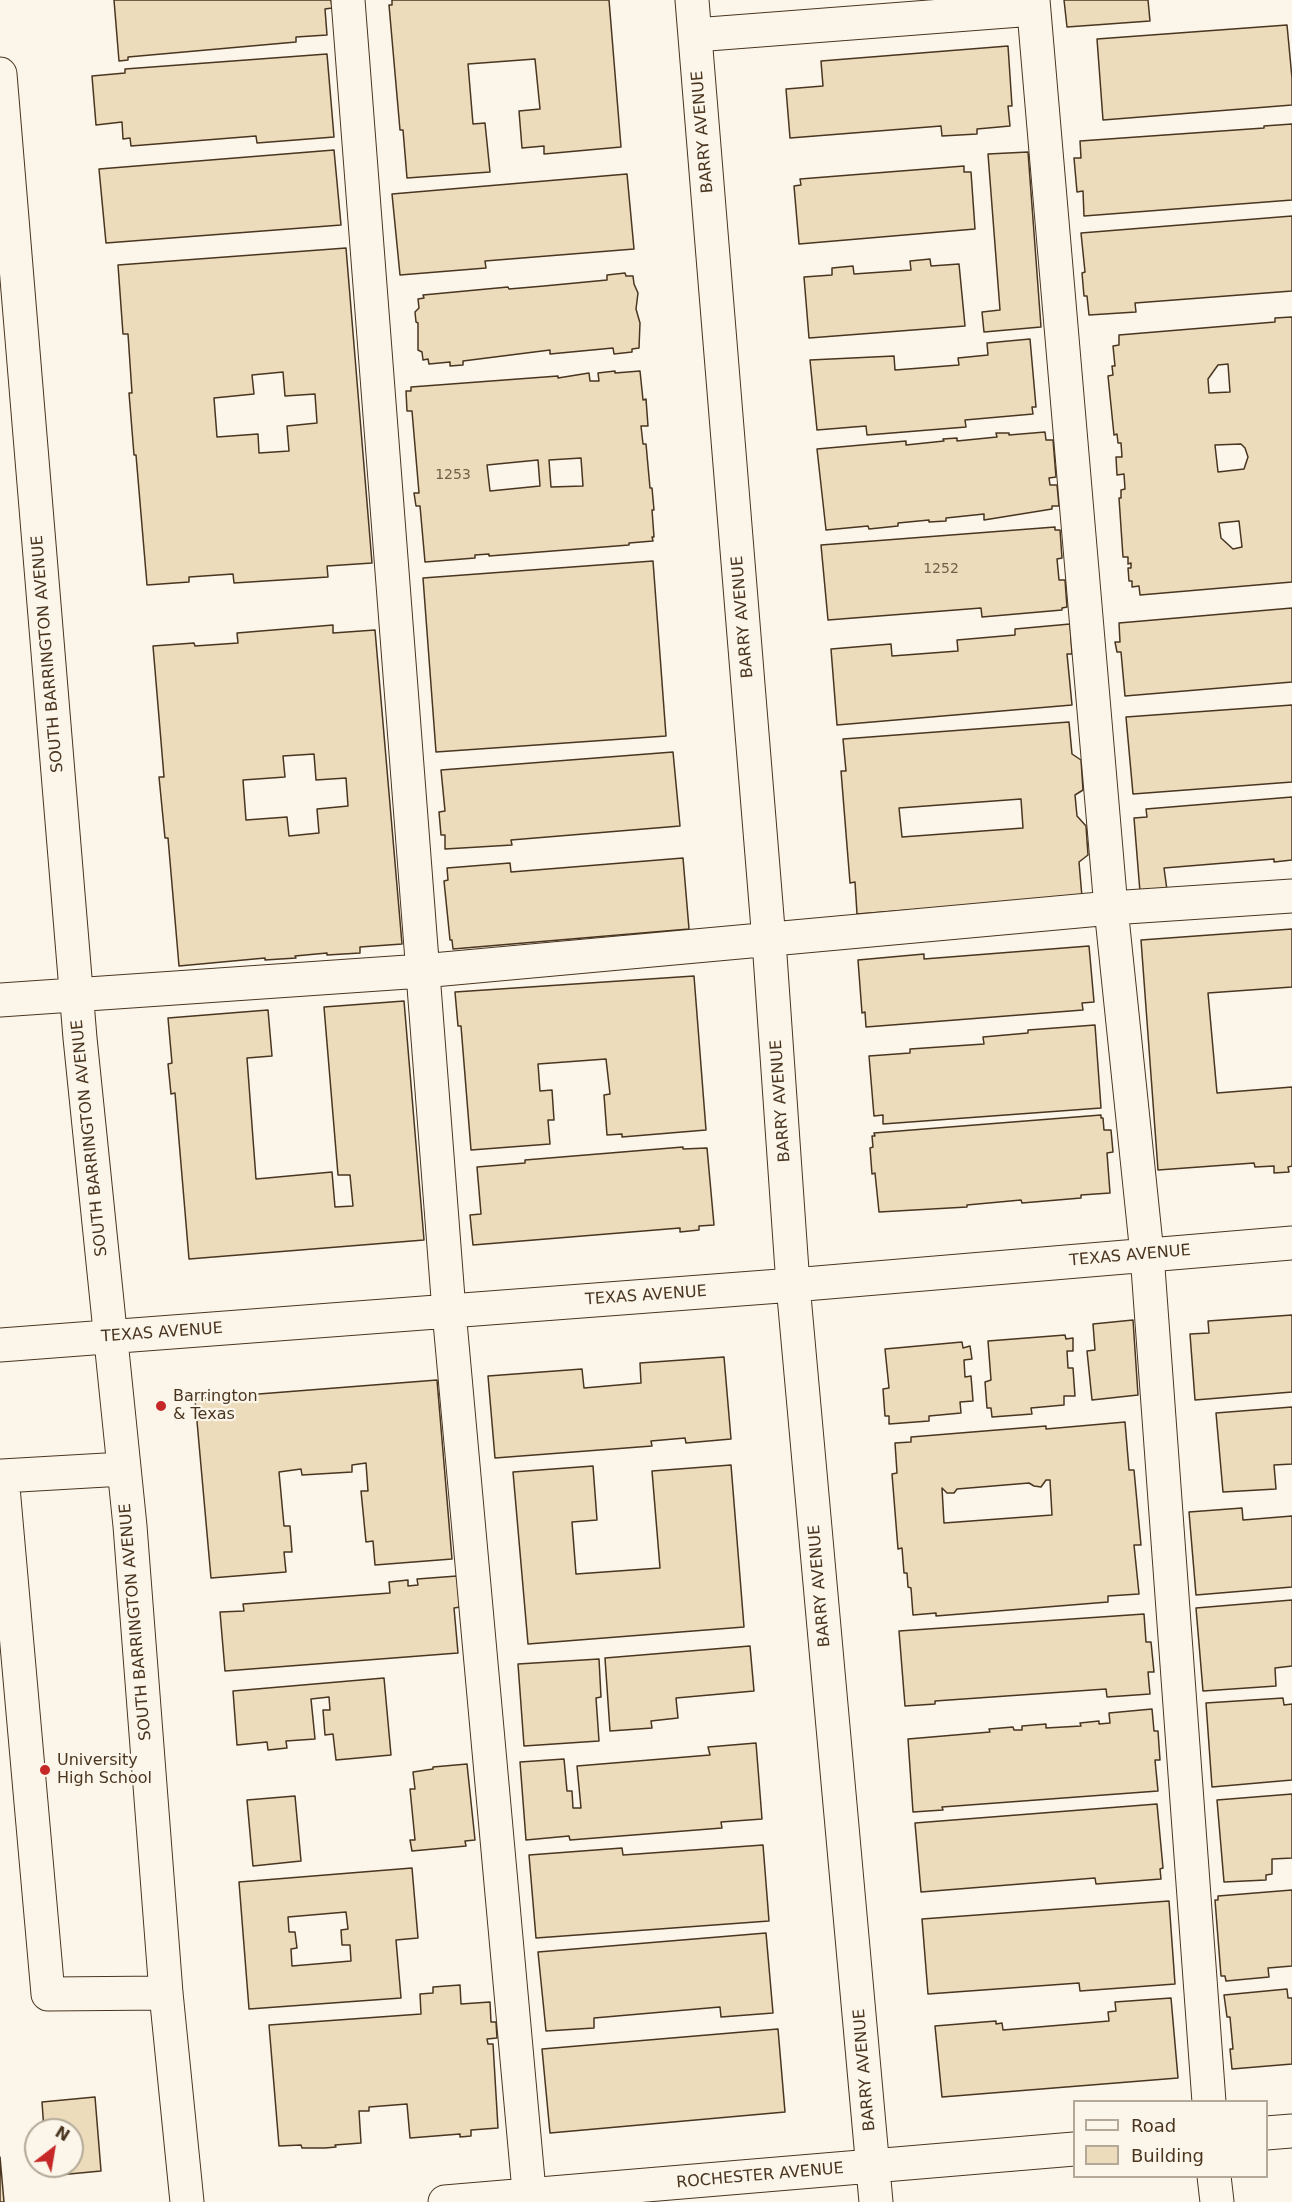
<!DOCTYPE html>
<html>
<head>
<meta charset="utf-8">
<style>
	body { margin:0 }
	#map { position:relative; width:1292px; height:2202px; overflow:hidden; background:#fbf6e9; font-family:"DejaVu Sans",sans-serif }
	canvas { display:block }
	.legend { position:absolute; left:1073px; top:2100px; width:195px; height:78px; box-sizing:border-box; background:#fbf6e9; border:2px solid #b4a999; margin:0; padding:8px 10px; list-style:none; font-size:18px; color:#4a3520 }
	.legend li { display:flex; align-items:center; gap:12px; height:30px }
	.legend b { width:30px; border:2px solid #b4a999 }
	.north { position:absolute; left:24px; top:2118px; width:60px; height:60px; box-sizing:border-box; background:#fbf6e9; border:2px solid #b4a999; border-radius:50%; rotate:31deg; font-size:16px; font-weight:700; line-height:24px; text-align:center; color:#4a3520 }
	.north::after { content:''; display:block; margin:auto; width:21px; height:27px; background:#c62828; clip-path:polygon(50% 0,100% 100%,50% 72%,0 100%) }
</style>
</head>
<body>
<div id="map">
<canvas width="1292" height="2202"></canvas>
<ul class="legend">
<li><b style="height:8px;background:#fbf6e9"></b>Road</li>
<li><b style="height:16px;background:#ecdcbc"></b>Building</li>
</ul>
<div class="north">N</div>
</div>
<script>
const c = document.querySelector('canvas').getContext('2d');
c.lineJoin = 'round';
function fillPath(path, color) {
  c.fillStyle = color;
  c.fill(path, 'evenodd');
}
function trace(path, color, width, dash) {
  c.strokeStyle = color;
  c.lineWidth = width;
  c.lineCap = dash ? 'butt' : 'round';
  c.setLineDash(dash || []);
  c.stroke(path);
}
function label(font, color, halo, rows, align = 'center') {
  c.font = font + ' "DejaVu Sans",sans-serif';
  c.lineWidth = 4.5;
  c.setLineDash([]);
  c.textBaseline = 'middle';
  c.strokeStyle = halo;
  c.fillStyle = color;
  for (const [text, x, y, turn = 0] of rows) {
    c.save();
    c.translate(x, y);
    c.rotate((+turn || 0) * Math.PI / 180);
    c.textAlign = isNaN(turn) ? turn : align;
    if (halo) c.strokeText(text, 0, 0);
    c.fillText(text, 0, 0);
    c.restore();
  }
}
const building = new Path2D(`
	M 114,0 L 331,0 L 332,8 L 325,9 L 327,35 L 296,37 L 296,42 L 128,57 L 128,60 L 119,61 Z
	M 392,0 L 609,0 L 621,147 L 544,154 L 544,146 L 522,148 L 519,111 L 540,109 L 535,59 L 468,64 L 473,124 L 485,123 L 490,172 L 407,178 L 403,130 L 400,130 L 389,5 L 392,5 Z
	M 1064,0 L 1148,0 L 1150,21 L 1067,27 Z
	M 1287,25 L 1292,78 L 1292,105 L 1103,120 L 1097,39 Z
	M 1008,46 L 1012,106 L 1008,106 L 1010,126 L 977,129 L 977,134 L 942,136 L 941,126 L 790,138 L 786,89 L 823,86 L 821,61 Z
	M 327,54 L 334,137 L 257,143 L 256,136 L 131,146 L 130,138 L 123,139 L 122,122 L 96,125 L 92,76 L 125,73 L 125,69 Z
	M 1292,124 L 1292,200 L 1084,216 L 1083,191 L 1077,192 L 1074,158 L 1081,158 L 1080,141 L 1264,128 L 1264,126 Z
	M 334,150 L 341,225 L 106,243 L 99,169 Z
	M 1028,152 L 1041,327 L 984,332 L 982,312 L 1000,310 L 988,154 Z
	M 964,166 L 964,172 L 971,172 L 975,229 L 799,244 L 794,186 L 801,185 L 800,179 Z
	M 627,174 L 634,249 L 485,261 L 486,268 L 400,275 L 392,194 Z
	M 1292,216 L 1292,291 L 1135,303 L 1136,312 L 1089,315 L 1087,296 L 1084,296 L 1082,273 L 1085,272 L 1081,233 Z
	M 346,248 L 372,563 L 327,566 L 328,577 L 234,583 L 233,574 L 189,577 L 189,582 L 147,585 L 136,455 L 134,455 L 129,393 L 132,393 L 128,334 L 123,334 L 118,265 ZM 283,372 L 285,396 L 315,394 L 317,423 L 287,426 L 289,451 L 259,453 L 258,434 L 217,437 L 214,398 L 254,394 L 252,375 Z
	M 930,259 L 931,266 L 959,264 L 965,326 L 809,338 L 804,277 L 832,275 L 832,268 L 853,266 L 854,274 L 911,270 L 910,261 Z
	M 625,273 L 626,276 L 633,276 L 634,284 L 638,293 L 636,309 L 640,323 L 639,348 L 632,349 L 632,352 L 614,354 L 613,348 L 550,354 L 550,350 L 463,361 L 463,365 L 450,366 L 450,362 L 429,364 L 428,359 L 423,360 L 422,352 L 418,350 L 418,323 L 416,322 L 415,312 L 419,308 L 418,299 L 424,298 L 423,295 L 508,287 L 509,289 L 544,286 L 607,280 L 607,275 Z
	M 1292,317 L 1292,582 L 1140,595 L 1139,586 L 1132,587 L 1132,581 L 1129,581 L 1128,568 L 1131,568 L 1131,563 L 1128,564 L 1128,557 L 1123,557 L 1119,498 L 1121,498 L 1121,490 L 1125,489 L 1124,474 L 1117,475 L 1116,457 L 1122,457 L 1121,443 L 1118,443 L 1117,434 L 1114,435 L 1108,376 L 1113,375 L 1112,366 L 1115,366 L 1113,346 L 1119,345 L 1119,335 L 1275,322 L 1275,318 ZM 1228,364 L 1230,392 L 1209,393 L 1208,379 L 1218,365 ZM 1241,444 L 1245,448 L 1248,457 L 1244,469 L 1218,472 L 1215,445 ZM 1239,521 L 1242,547 L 1233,549 L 1221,538 L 1219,523 Z
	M 1030,339 L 1036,407 L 1032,407 L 1033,414 L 965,420 L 966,427 L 867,435 L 866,426 L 817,430 L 810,360 L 894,356 L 895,370 L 959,365 L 958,358 L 988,355 L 987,343 Z
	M 615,371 L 615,373 L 640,371 L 643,400 L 646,399 L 648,426 L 641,426 L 643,444 L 646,444 L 650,488 L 652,488 L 654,510 L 652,510 L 654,537 L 652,537 L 653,541 L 629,543 L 629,545 L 489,556 L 489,554 L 475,555 L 475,558 L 425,562 L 420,506 L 416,506 L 414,493 L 419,493 L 412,411 L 407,411 L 406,391 L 411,391 L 411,387 L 558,376 L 558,378 L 589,373 L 590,381 L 599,381 L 598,373 ZM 581,458 L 583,486 L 551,487 L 549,460 ZM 538,460 L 540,486 L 490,491 L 487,465 Z
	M 1045,432 L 1046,440 L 1053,440 L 1056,477 L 1049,478 L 1050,485 L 1057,485 L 1059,506 L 1052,506 L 1052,509 L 984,520 L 984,514 L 946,518 L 946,521 L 929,522 L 929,520 L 898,523 L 898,526 L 869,529 L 868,526 L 826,530 L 817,449 L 906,441 L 906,445 L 944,441 L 943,439 L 957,438 L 957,441 L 997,437 L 996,433 L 1009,433 L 1009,435 Z
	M 1055,527 L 1055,530 L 1060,530 L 1062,558 L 1057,559 L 1059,580 L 1065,580 L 1067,607 L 1062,608 L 1062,610 L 982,617 L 981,608 L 828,620 L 821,545 Z
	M 653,561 L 666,736 L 436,752 L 423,578 Z
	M 1292,608 L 1292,682 L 1125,696 L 1121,652 L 1117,652 L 1115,642 L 1120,642 L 1119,623 Z
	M 1070,624 L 1072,654 L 1067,654 L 1072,705 L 837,725 L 831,649 L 891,644 L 892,656 L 958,651 L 957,640 L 1015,635 L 1015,629 Z
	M 333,625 L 333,633 L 375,630 L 402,944 L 360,947 L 360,953 L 327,955 L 327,953 L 295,956 L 296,958 L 265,960 L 265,958 L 179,966 L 168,838 L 165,838 L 159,777 L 164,777 L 153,646 L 194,643 L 195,646 L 238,643 L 237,633 ZM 314,754 L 316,780 L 346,778 L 348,806 L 317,809 L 319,833 L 289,836 L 287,817 L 246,820 L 243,780 L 285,777 L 283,756 Z
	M 1292,705 L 1292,782 L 1133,794 L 1126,717 Z
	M 1069,722 L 1072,754 L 1081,760 L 1083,790 L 1075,795 L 1077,816 L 1086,826 L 1088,855 L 1079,862 L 1082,897 L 857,914 L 855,882 L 850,883 L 841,771 L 846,771 L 843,739 ZM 1021,799 L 1023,828 L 902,837 L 899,808 Z
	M 673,752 L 680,826 L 511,840 L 512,845 L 445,849 L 445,835 L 441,835 L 439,812 L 445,811 L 441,770 Z
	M 1292,797 L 1292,860 L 1274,862 L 1274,859 L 1164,868 L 1167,890 L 1140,892 L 1134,818 L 1147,817 L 1146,809 Z
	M 683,858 L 689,929 L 453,949 L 452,940 L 450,940 L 444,881 L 448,880 L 447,868 L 510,863 L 511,872 Z
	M 1292,929 L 1292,987 L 1208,993 L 1217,1093 L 1292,1087 L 1292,1166 L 1288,1167 L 1289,1172 L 1274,1173 L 1274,1166 L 1255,1167 L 1254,1163 L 1158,1170 L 1141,940 Z
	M 1089,946 L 1094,1002 L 1082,1003 L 1083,1010 L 866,1027 L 865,1012 L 862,1013 L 858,960 L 924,954 L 924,959 Z
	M 694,976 L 706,1130 L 622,1137 L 622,1134 L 607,1135 L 604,1095 L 610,1094 L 606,1059 L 538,1064 L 540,1091 L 552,1090 L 554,1120 L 548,1120 L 550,1144 L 471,1150 L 461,1026 L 458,1026 L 455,992 Z
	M 404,1001 L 424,1240 L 189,1259 L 175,1093 L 171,1094 L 168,1064 L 172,1063 L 168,1018 L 268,1010 L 272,1056 L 247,1058 L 256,1179 L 332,1172 L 335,1207 L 353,1206 L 350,1175 L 338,1175 L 324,1007 Z
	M 1095,1025 L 1101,1108 L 883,1124 L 883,1115 L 874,1116 L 869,1056 L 910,1053 L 910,1049 L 984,1044 L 983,1037 L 1028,1033 L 1028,1030 Z
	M 1101,1115 L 1101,1118 L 1103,1118 L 1104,1130 L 1111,1130 L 1113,1152 L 1107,1153 L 1110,1193 L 1081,1195 L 1081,1198 L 1022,1203 L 1021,1200 L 967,1205 L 967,1207 L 879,1212 L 875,1173 L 872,1174 L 870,1148 L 873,1147 L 872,1136 L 875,1136 L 874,1133 Z
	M 683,1147 L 683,1149 L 707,1148 L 714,1225 L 699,1226 L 699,1230 L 680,1232 L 680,1228 L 473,1245 L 470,1215 L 481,1214 L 477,1167 L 525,1163 L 525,1160 Z
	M 1292,1315 L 1292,1392 L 1195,1400 L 1190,1334 L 1209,1333 L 1208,1321 Z
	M 1133,1320 L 1138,1395 L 1092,1400 L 1087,1351 L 1095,1350 L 1093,1324 Z
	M 1065,1335 L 1066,1339 L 1073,1338 L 1073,1351 L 1067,1351 L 1068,1368 L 1073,1368 L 1075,1396 L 1064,1396 L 1064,1405 L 1031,1408 L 1032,1414 L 992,1417 L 991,1408 L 987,1408 L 985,1382 L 991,1380 L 988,1341 Z
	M 962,1342 L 963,1348 L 970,1346 L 972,1359 L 964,1360 L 965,1377 L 971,1376 L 973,1401 L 960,1402 L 961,1413 L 929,1416 L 929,1421 L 889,1424 L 889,1416 L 885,1416 L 883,1389 L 889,1388 L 885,1349 Z
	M 724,1357 L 731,1439 L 686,1443 L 685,1438 L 651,1441 L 652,1446 L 495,1458 L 488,1376 L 582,1369 L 584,1388 L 641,1383 L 640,1363 Z
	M 437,1380 L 452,1559 L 375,1565 L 373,1541 L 366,1542 L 361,1491 L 368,1491 L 366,1463 L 352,1465 L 352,1472 L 302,1475 L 301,1469 L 279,1472 L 284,1526 L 290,1526 L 292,1552 L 284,1552 L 286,1572 L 211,1578 L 195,1399 Z
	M 1292,1407 L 1292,1464 L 1274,1465 L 1276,1489 L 1223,1492 L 1216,1413 Z
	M 1125,1422 L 1129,1470 L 1134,1470 L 1141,1545 L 1134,1545 L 1139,1594 L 1108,1596 L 1108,1602 L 936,1616 L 936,1613 L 913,1615 L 911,1588 L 908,1587 L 907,1573 L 904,1573 L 902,1548 L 898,1549 L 892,1474 L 897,1473 L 895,1443 L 911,1442 L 911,1437 L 1046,1426 L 1046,1429 ZM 1046,1480 L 1050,1480 L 1052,1515 L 944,1523 L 942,1488 L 947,1493 L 954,1493 L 957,1489 L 1029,1483 L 1034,1486 L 1041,1487 Z
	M 731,1465 L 744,1627 L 528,1644 L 513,1472 L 593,1466 L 597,1520 L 572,1522 L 576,1574 L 660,1568 L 652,1471 Z
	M 1242,1508 L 1243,1520 L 1292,1516 L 1292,1587 L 1196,1595 L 1189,1512 Z
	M 457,1576 L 460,1607 L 454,1608 L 458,1653 L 225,1671 L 220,1612 L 244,1611 L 243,1604 L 390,1593 L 389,1582 L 408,1580 L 408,1586 L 418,1585 L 417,1579 Z
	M 1292,1600 L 1292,1666 L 1275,1668 L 1276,1686 L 1203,1691 L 1196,1608 Z
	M 1144,1614 L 1146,1642 L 1151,1642 L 1154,1672 L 1148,1672 L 1150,1694 L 1107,1697 L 1106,1689 L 935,1701 L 935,1704 L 905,1706 L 899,1631 Z
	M 750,1646 L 754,1691 L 676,1698 L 678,1718 L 651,1721 L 652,1728 L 610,1731 L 605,1658 Z
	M 599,1659 L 601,1697 L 596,1698 L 599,1741 L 524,1746 L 518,1664 Z
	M 384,1678 L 391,1755 L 336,1760 L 333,1734 L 325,1735 L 323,1710 L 330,1710 L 329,1697 L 311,1699 L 315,1739 L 286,1741 L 287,1748 L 268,1750 L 267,1742 L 237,1745 L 233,1691 Z
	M 1283,1698 L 1284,1705 L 1292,1704 L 1292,1780 L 1212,1787 L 1206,1703 Z
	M 1152,1709 L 1154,1731 L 1158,1731 L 1160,1760 L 1155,1760 L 1158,1791 L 942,1807 L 943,1810 L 913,1812 L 908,1739 L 990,1732 L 989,1729 L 1013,1727 L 1014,1730 L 1022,1730 L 1022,1726 L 1046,1724 L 1046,1728 L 1081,1726 L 1080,1723 L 1099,1721 L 1099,1724 L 1110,1723 L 1109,1713 Z
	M 756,1743 L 762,1819 L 721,1822 L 722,1828 L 570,1840 L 569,1836 L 526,1840 L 520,1762 L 564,1759 L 567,1791 L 572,1791 L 573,1808 L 581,1808 L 577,1766 L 710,1755 L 708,1747 Z
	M 467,1764 L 475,1840 L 465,1841 L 466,1846 L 412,1851 L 410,1840 L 415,1840 L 410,1789 L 415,1789 L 413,1772 L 433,1769 L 433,1767 Z
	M 1292,1794 L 1292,1858 L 1272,1859 L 1272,1874 L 1266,1875 L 1266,1880 L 1224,1882 L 1217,1800 Z
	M 295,1796 L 301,1861 L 253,1866 L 247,1800 Z
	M 1157,1804 L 1163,1868 L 1160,1869 L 1161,1879 L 1096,1884 L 1095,1878 L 921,1892 L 915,1823 Z
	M 763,1845 L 769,1921 L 536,1938 L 529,1855 L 622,1848 L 623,1855 Z
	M 412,1868 L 418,1938 L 396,1940 L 401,1998 L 249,2009 L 239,1882 ZM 346,1912 L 348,1929 L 341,1930 L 342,1945 L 350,1945 L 351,1961 L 292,1966 L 291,1949 L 297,1948 L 295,1932 L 289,1932 L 288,1917 Z
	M 1292,1890 L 1292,1966 L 1268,1968 L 1269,1977 L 1226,1981 L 1225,1976 L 1221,1976 L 1215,1900 L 1218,1900 L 1218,1896 Z
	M 1169,1901 L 1175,1984 L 1080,1991 L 1079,1983 L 928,1994 L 922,1919 Z
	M 766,1933 L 773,2013 L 721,2017 L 720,2007 L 594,2018 L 594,2028 L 546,2031 L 538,1952 Z
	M 460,1985 L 461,2004 L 490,2002 L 491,2022 L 496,2022 L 497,2038 L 487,2039 L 488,2044 L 493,2044 L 498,2128 L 471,2130 L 471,2136 L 460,2137 L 460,2134 L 410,2138 L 407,2104 L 369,2107 L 369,2111 L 359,2111 L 361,2143 L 335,2145 L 336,2147 L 325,2148 L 302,2148 L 301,2145 L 279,2146 L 269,2025 L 421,2014 L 420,1994 L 433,1993 L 433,1987 Z
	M 1287,1989 L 1288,1998 L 1292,1998 L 1292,2064 L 1232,2069 L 1230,2049 L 1233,2049 L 1230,2017 L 1227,2017 L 1224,1995 Z
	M 1171,1998 L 1178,2078 L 942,2097 L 935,2026 L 996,2021 L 996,2024 L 1002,2023 L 1003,2030 L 1109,2021 L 1108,2012 L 1116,2011 L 1115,2002 Z
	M 778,2029 L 785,2112 L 550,2133 L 542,2049 Z
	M 95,2097 L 101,2171 L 48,2176 L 47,2166 L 72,2166 L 72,2130 L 44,2130 L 42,2102 Z
	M 0,2157 L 4,2202 L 0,2202 Z`);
fillPath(building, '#ecdcbc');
trace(building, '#4a3520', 1.5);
const minor = new Path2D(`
	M 348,0 L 449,1311 L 530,2202
	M 692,0 L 769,941 L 793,1285 L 876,2202
	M 1033,0 L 1111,908 L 1147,1254 L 1209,2102
	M 695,35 L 1033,9
	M 0,74 L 80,1038 L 130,1526 L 166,1993 L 187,2202
	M 0,1000 L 422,971 L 1111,908 L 1292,896
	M 0,1345 L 793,1285 L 1292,1243
	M 123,1469 L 2,1476 L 48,1994 L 166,1993
	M 1266,2133 L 1292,2131
	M 1214,2176 L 1217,2202
	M 445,2202 L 1074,2149`);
trace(minor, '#4a3520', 35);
trace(minor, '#fbf6e9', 33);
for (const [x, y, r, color] of [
	[161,1406,6,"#c62828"],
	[45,1770,6,"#c62828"]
]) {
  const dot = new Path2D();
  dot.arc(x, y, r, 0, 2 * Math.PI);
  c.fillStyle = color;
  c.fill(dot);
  trace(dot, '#fbf6e9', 2);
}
label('14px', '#725f47', null, [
	["1253",453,475],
	["1252",941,569]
]);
label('16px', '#4a3520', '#fbf6e9', [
	["BARRY AVENUE",703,132,-95],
	["BARRY AVENUE",743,617,-95],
	["SOUTH BARRINGTON AVENUE",48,654,-95],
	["BARRY AVENUE",781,1101,-94],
	["SOUTH BARRINGTON AVENUE",90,1138,-96],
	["TEXAS AVENUE",1130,1256,-5],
	["TEXAS AVENUE",646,1296,-4],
	["TEXAS AVENUE",162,1333,-4],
	["BARRY AVENUE",820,1586,-95],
	["SOUTH BARRINGTON AVENUE",136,1622,-95],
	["BARRY AVENUE",865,2070,-95],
	["ROCHESTER AVENUE",760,2176,-5]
]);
label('16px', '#4a3520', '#fbf6e9', [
	["Barrington",173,1397],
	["& Texas",173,1415],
	["University",57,1761],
	["High School",57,1779]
], 'left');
</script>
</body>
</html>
